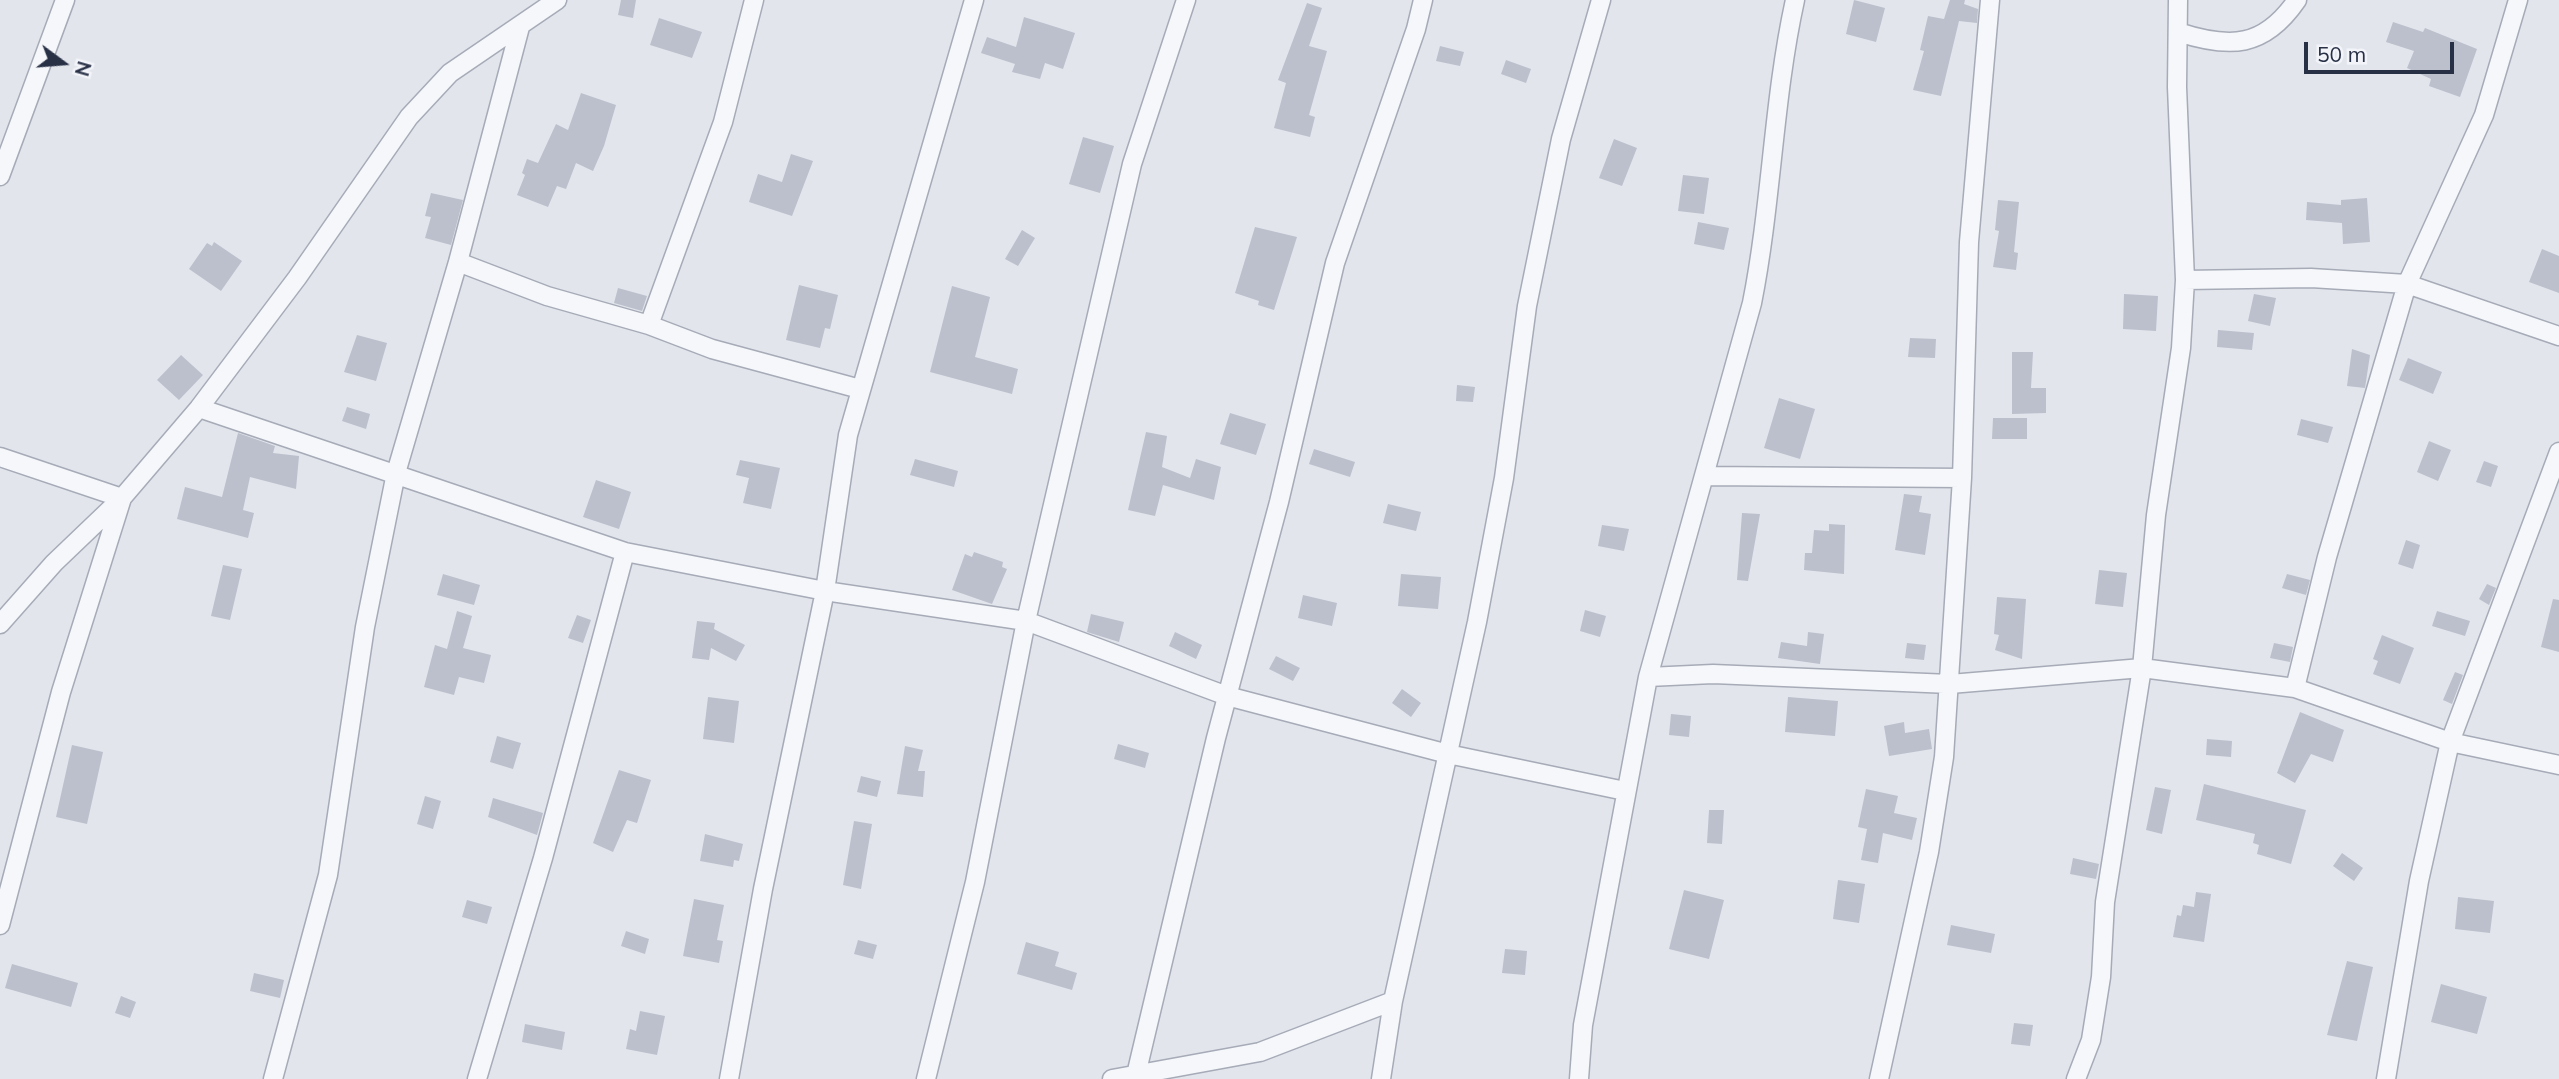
<!DOCTYPE html>
<html>
<head>
<meta charset="utf-8">
<style>
	body { margin:0 }
	#map { position:relative; width:2559px; height:1079px; overflow:hidden; background:#e2e5ec; font-family:Mulish,sans-serif }
	canvas { display:block }
	.north { position:absolute; left:28px; top:28px; width:70px; height:70px; -webkit-text-stroke:5px #f2f4f9; paint-order:stroke; rotate:106deg; font-size:19px; font-weight:700; line-height:28px; text-align:center; color:#283046 }
	.north::after { content:''; display:block; margin:auto; width:24px; height:32px; background:#283046; clip-path:polygon(50% 0,100% 100%,50% 72%,0 100%) }
	.scale { position:absolute; left:2304px; top:42px; width:150px; height:32px; box-sizing:border-box; border:4px solid #283046; border-top:0; padding-left:9px; font-size:21px; line-height:24px; white-space:nowrap; color:#283046; -webkit-text-stroke:5px #f2f4f9; paint-order:stroke }
</style>
</head>
<body>
<div id="map">
<canvas width="2559" height="1079"></canvas>
<div class="north">N</div>
<div class="scale">50 m</div>
</div>
<script>
const c = document.querySelector('canvas').getContext('2d');
c.lineJoin = 'round';
function fillPath(path, color) {
  c.fillStyle = color;
  c.fill(path, 'evenodd');
}
function trace(path, color, width, dash) {
  c.strokeStyle = color;
  c.lineWidth = width;
  c.lineCap = dash ? 'butt' : 'round';
  c.setLineDash(dash || []);
  c.stroke(path);
}
fillPath(new Path2D(`
	M 621,0 L 636,0 L 633,18 L 618,15 Z
	M 1854,0 L 1885,8 L 1876,42 L 1846,34 Z
	M 1950,0 L 1965,0 L 1964,4 L 1978,9 L 1977,23 L 1959,21 L 1941,96 L 1913,90 L 1924,51 L 1920,50 L 1928,16 L 1944,19 Z
	M 1307,3 L 1322,8 L 1309,46 L 1327,51 L 1309,115 L 1315,117 L 1310,137 L 1274,128 L 1286,83 L 1278,80 Z
	M 1024,17 L 1075,33 L 1063,69 L 1045,63 L 1040,79 L 1012,72 L 1015,64 L 981,53 L 987,37 L 1016,47 Z
	M 659,18 L 702,32 L 692,58 L 650,45 Z
	M 2393,22 L 2423,32 L 2425,28 L 2477,49 L 2460,97 L 2429,86 L 2431,79 L 2407,68 L 2414,51 L 2386,42 Z
	M 1440,46 L 1464,52 L 1460,66 L 1436,61 Z
	M 1506,60 L 1531,69 L 1526,83 L 1501,74 Z
	M 581,93 L 616,105 L 604,146 L 593,171 L 576,163 L 566,189 L 557,186 L 548,207 L 517,195 L 525,175 L 522,173 L 527,159 L 538,163 L 556,124 L 568,130 Z
	M 1083,137 L 1114,146 L 1100,193 L 1069,184 Z
	M 1614,139 L 1637,148 L 1622,186 L 1599,178 Z
	M 791,154 L 813,161 L 792,216 L 749,202 L 758,174 L 782,182 Z
	M 1683,175 L 1709,178 L 1704,214 L 1678,211 Z
	M 431,193 L 463,200 L 451,245 L 425,238 L 431,217 L 425,216 Z
	M 2367,198 L 2370,242 L 2343,244 L 2342,223 L 2306,220 L 2307,202 L 2341,205 L 2341,200 Z
	M 1998,200 L 2019,202 L 2014,252 L 2018,253 L 2016,270 L 1993,267 L 1999,231 L 1995,230 Z
	M 1698,222 L 1729,228 L 1724,250 L 1694,244 Z
	M 1255,227 L 1297,237 L 1274,310 L 1258,305 L 1259,301 L 1235,293 Z
	M 1022,230 L 1035,238 L 1018,266 L 1005,259 Z
	M 214,242 L 242,261 L 221,291 L 189,269 L 207,243 L 212,246 Z
	M 2542,249 L 2559,256 L 2559,293 L 2529,282 Z
	M 799,285 L 838,295 L 830,329 L 825,328 L 820,348 L 786,340 Z
	M 952,286 L 990,297 L 975,357 L 1018,369 L 1012,394 L 930,372 Z
	M 618,288 L 647,296 L 642,311 L 614,303 Z
	M 2124,294 L 2158,296 L 2156,331 L 2123,329 Z
	M 2254,294 L 2276,298 L 2270,326 L 2248,321 Z
	M 2218,330 L 2254,333 L 2252,350 L 2217,347 Z
	M 357,335 L 387,343 L 376,381 L 344,372 Z
	M 1910,338 L 1936,339 L 1935,358 L 1908,357 Z
	M 2352,349 L 2370,355 L 2365,388 L 2347,386 Z
	M 2012,352 L 2033,352 L 2031,388 L 2046,388 L 2046,413 L 2012,414 Z
	M 181,355 L 203,375 L 179,400 L 157,380 Z
	M 2408,358 L 2442,372 L 2433,394 L 2399,380 Z
	M 1457,385 L 1475,387 L 1473,402 L 1456,401 Z
	M 1779,398 L 1815,409 L 1800,459 L 1764,448 Z
	M 347,407 L 370,414 L 366,429 L 342,421 Z
	M 1230,413 L 1266,424 L 1256,455 L 1220,444 Z
	M 1993,418 L 2027,418 L 2027,439 L 1992,439 Z
	M 2301,419 L 2333,427 L 2328,443 L 2297,435 Z
	M 1146,432 L 1167,436 L 1162,467 L 1190,478 L 1196,459 L 1221,467 L 1214,500 L 1163,485 L 1155,516 L 1128,510 Z
	M 238,433 L 275,446 L 273,453 L 299,456 L 296,489 L 250,477 L 243,510 L 254,513 L 248,538 L 177,519 L 185,487 L 222,497 Z
	M 2429,441 L 2451,450 L 2438,481 L 2417,472 Z
	M 1314,449 L 1355,462 L 1350,477 L 1309,464 Z
	M 915,459 L 958,471 L 954,487 L 910,475 Z
	M 740,460 L 780,468 L 771,509 L 743,503 L 749,478 L 736,475 Z
	M 2484,461 L 2498,466 L 2491,487 L 2476,482 Z
	M 596,480 L 631,492 L 619,529 L 583,517 Z
	M 1904,494 L 1922,496 L 1919,512 L 1931,514 L 1925,555 L 1895,550 Z
	M 1388,504 L 1421,512 L 1416,531 L 1383,523 Z
	M 1742,513 L 1760,514 L 1748,581 L 1737,580 Z
	M 1829,524 L 1845,525 L 1844,574 L 1804,570 L 1805,553 L 1812,553 L 1814,530 L 1829,531 Z
	M 1602,525 L 1629,529 L 1624,551 L 1598,546 Z
	M 2406,540 L 2420,545 L 2413,569 L 2398,564 Z
	M 974,552 L 1003,562 L 1002,567 L 1007,569 L 992,604 L 952,590 L 965,554 L 972,557 Z
	M 223,565 L 242,569 L 230,620 L 211,616 Z
	M 2099,570 L 2127,573 L 2123,607 L 2095,604 Z
	M 443,574 L 480,585 L 474,605 L 437,595 Z
	M 1401,574 L 1441,577 L 1438,609 L 1398,606 Z
	M 2287,574 L 2310,580 L 2306,595 L 2282,588 Z
	M 2487,584 L 2496,588 L 2489,605 L 2479,599 Z
	M 1303,595 L 1337,603 L 1332,626 L 1298,618 Z
	M 1997,597 L 2026,599 L 2022,659 L 1995,650 L 1999,635 L 1994,634 Z
	M 2553,599 L 2559,600 L 2559,652 L 2541,647 Z
	M 1585,610 L 1606,616 L 1600,637 L 1580,631 Z
	M 457,611 L 472,616 L 463,648 L 491,655 L 484,683 L 459,677 L 454,695 L 424,687 L 435,645 L 447,649 Z
	M 2437,611 L 2470,621 L 2465,636 L 2432,626 Z
	M 1091,614 L 1124,622 L 1119,642 L 1087,632 Z
	M 577,615 L 591,620 L 583,643 L 568,638 Z
	M 697,621 L 715,623 L 714,629 L 745,645 L 736,661 L 711,648 L 709,660 L 692,658 Z
	M 1175,632 L 1202,645 L 1196,659 L 1169,646 Z
	M 1808,632 L 1824,634 L 1820,664 L 1778,658 L 1781,642 L 1807,646 Z
	M 2382,635 L 2414,648 L 2400,684 L 2373,674 L 2378,661 L 2373,659 Z
	M 1907,643 L 1926,645 L 1924,660 L 1905,658 Z
	M 2274,643 L 2293,647 L 2290,662 L 2270,658 Z
	M 1276,656 L 1300,668 L 1293,681 L 1269,669 Z
	M 2455,672 L 2463,675 L 2452,704 L 2443,700 Z
	M 1402,689 L 1421,703 L 1411,717 L 1392,703 Z
	M 708,697 L 739,701 L 734,743 L 703,739 Z
	M 1788,697 L 1838,701 L 1835,736 L 1785,732 Z
	M 2300,712 L 2344,730 L 2333,762 L 2311,754 L 2295,783 L 2277,773 Z
	M 1671,714 L 1691,716 L 1689,737 L 1669,735 Z
	M 1904,722 L 1905,733 L 1929,729 L 1932,749 L 1889,756 L 1884,726 Z
	M 497,736 L 521,743 L 513,769 L 490,762 Z
	M 2207,739 L 2232,741 L 2231,757 L 2206,755 Z
	M 1118,744 L 1149,753 L 1145,768 L 1114,759 Z
	M 72,745 L 103,752 L 87,824 L 56,817 Z
	M 905,746 L 923,750 L 918,771 L 925,771 L 923,797 L 897,794 Z
	M 619,770 L 651,780 L 637,823 L 627,820 L 613,852 L 593,843 Z
	M 861,776 L 881,781 L 877,797 L 857,792 Z
	M 2204,784 L 2306,810 L 2291,864 L 2257,854 L 2259,845 L 2253,843 L 2255,834 L 2196,820 Z
	M 2155,787 L 2171,790 L 2162,834 L 2146,830 Z
	M 1866,789 L 1898,796 L 1894,813 L 1917,818 L 1912,840 L 1883,833 L 1878,863 L 1861,860 L 1867,829 L 1858,827 Z
	M 425,796 L 441,801 L 433,829 L 417,824 Z
	M 493,798 L 543,813 L 537,835 L 488,817 Z
	M 1709,810 L 1724,810 L 1722,844 L 1707,843 Z
	M 854,821 L 872,824 L 861,889 L 843,885 Z
	M 705,834 L 743,844 L 739,861 L 734,860 L 733,867 L 700,861 Z
	M 2342,853 L 2363,868 L 2354,881 L 2333,866 Z
	M 2073,858 L 2099,864 L 2096,879 L 2070,874 Z
	M 1838,880 L 1865,884 L 1859,923 L 1833,919 Z
	M 1684,890 L 1724,900 L 1709,959 L 1669,949 Z
	M 2196,892 L 2211,894 L 2204,942 L 2173,937 L 2177,915 L 2181,916 L 2183,905 L 2194,907 Z
	M 2458,897 L 2494,901 L 2490,933 L 2455,929 Z
	M 694,899 L 724,905 L 717,940 L 723,941 L 719,963 L 683,956 Z
	M 467,900 L 492,907 L 487,924 L 462,917 Z
	M 1951,925 L 1995,934 L 1991,953 L 1947,945 Z
	M 626,931 L 649,939 L 645,954 L 621,946 Z
	M 858,940 L 877,945 L 873,959 L 854,954 Z
	M 1026,942 L 1059,952 L 1055,966 L 1077,973 L 1072,990 L 1017,974 Z
	M 1505,949 L 1527,951 L 1525,975 L 1502,973 Z
	M 2347,961 L 2373,967 L 2357,1041 L 2327,1035 Z
	M 12,964 L 78,983 L 71,1007 L 5,988 Z
	M 254,973 L 284,980 L 280,998 L 250,991 Z
	M 2441,984 L 2487,997 L 2477,1034 L 2431,1022 Z
	M 121,996 L 136,1002 L 130,1018 L 115,1013 Z
	M 640,1011 L 665,1016 L 657,1055 L 626,1049 L 630,1029 L 636,1031 Z
	M 2014,1023 L 2033,1025 L 2030,1046 L 2011,1044 Z
	M 525,1024 L 565,1032 L 562,1050 L 522,1042 Z`), '#bcc0cc');
const minor = new Path2D(`
	M 1795,0 C 1773,100 1772,202 1752,303 L 1648,677 L 1713,674 L 1950,684 L 2142,668 L 2295,688 L 2450,742 L 2559,765
	M 2178,32 C 2230,49 2264,48 2297,0
	M 0,176 L 65,0
	M 458,262 L 547,296 L 649,325 L 712,349 L 860,389
	M 2185,280 L 2311,278 L 2407,284 L 2559,336
	M 649,325 L 723,122 L 754,0
	M 199,408 L 625,552 L 825,591 L 1026,621 L 1227,696 L 1448,754 L 1625,791
	M 0,457 L 122,498 L 61,692 L 0,925
	M 1705,476 L 1962,478
	M 0,624 L 54,563 L 122,498 L 199,408 L 297,278 L 409,117 L 450,73 L 557,0
	M 2295,688 L 2327,557 L 2407,284 L 2484,115 L 2518,0
	M 273,1079 L 328,875 L 365,627 L 396,473 L 458,262 L 520,27
	M 477,1079 L 543,858 L 625,552
	M 729,1079 L 763,889 L 825,591 L 848,435 L 974,0
	M 926,1079 L 975,882 L 1026,621 L 1132,164 L 1186,0
	M 1112,1079 L 1260,1052 L 1393,1001
	M 1135,1079 L 1216,738 L 1279,502 L 1335,263 L 1416,29 L 1423,0
	M 1381,1079 L 1393,1001 L 1477,622 L 1504,478 L 1527,306 L 1561,139 L 1601,0
	M 1579,1079 L 1583,1025 L 1648,677
	M 1879,1079 L 1929,852 L 1944,757 L 1962,478 L 1969,242 L 1990,0
	M 2076,1079 L 2091,1040 L 2101,977 L 2105,902 L 2142,668 L 2156,515 L 2181,348 L 2185,280 L 2177,87 L 2178,0
	M 2386,1079 L 2419,881 L 2450,742 L 2559,452`);
trace(minor, '#a6abb7', 21);
trace(minor, '#f5f7fa', 18);
</script>
</body>
</html>
